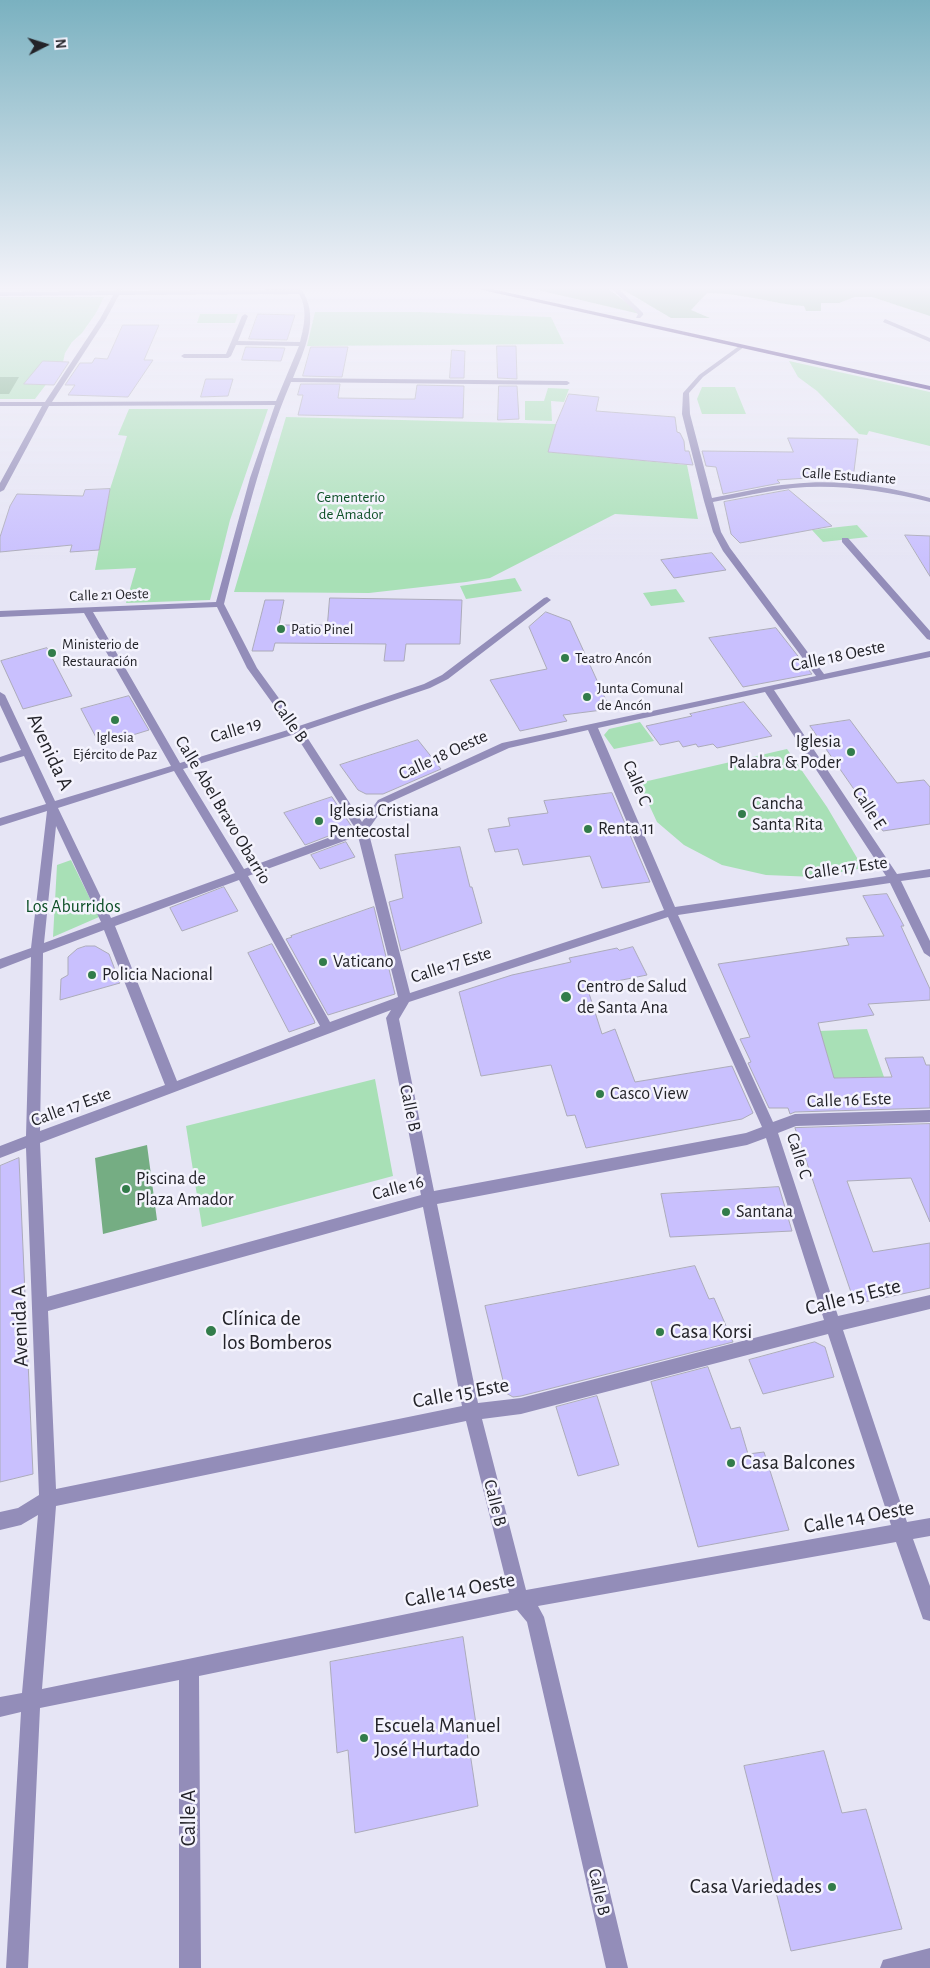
<!DOCTYPE html>
<html>
<head>
<meta charset="utf-8">
<style>
	body { margin:0 }
	#map { position:relative; width:930px; height:1968px; overflow:hidden; background:#e6e5f5; font-family:"Alegreya Sans",sans-serif }
	canvas { display:block }
	.north { position:absolute; left:20px; top:20px; width:50px; height:50px; -webkit-text-stroke:4px #f4f3fd; paint-order:stroke; rotate:85deg; font-size:14px; font-weight:700; line-height:20px; text-align:center; color:#232329 }
	.north::after { content:''; display:block; margin:auto; width:18px; height:22px; background:#232329; clip-path:polygon(50% 0,100% 100%,50% 72%,0 100%) }
</style>
</head>
<body>
<div id="map">
<canvas width="930" height="1968"></canvas>
<div class="north">N</div>
</div>
<script>
const c = document.querySelector('canvas').getContext('2d');
c.lineJoin = 'round';
function fillPath(path, color) {
  c.fillStyle = color;
  c.fill(path, 'evenodd');
}
function trace(path, color, width, dash) {
  c.strokeStyle = color;
  c.lineWidth = width;
  c.lineCap = dash ? 'butt' : 'round';
  c.setLineDash(dash || []);
  c.stroke(path);
}
function label(font, color, halo, rows, align = 'center') {
  c.font = font + ' "Alegreya Sans",sans-serif';
  c.lineWidth = 5;
  c.setLineDash([]);
  c.textBaseline = 'middle';
  c.strokeStyle = halo;
  c.fillStyle = color;
  for (const [text, x, y, turn = 0] of rows) {
    c.save();
    c.translate(x, y);
    c.rotate((+turn || 0) * Math.PI / 180);
    c.textAlign = isNaN(turn) ? turn : align;
    if (halo) c.strokeText(text, 0, 0);
    c.fillText(text, 0, 0);
    c.restore();
  }
}
fillPath(new Path2D(`
	M 0,297 L 104,297 L 96,313 L 82,333 L 72,342 L 65,353 L 63,362 L 35,399 L 0,399 Z
	M 315,312 L 419,312 L 551,317 L 564,344 L 307,346 Z
	M 200,314 L 238,314 L 235,323 L 197,323 Z
	M 789,361 L 930,392 L 930,446 L 869,431 L 867,435 L 859,434 L 817,391 L 798,377 Z
	M 702,387 L 735,387 L 746,414 L 702,414 L 697,399 Z
	M 548,388 L 569,389 L 564,402 L 551,401 L 552,421 L 525,420 L 525,401 L 544,401 Z
	M 129,409 L 268,409 L 230,520 L 210,600 L 126,603 L 136,568 L 95,570 L 110,489 L 127,436 L 118,435 Z
	M 286,417 L 556,424 L 549,452 L 687,465 L 698,519 L 615,514 L 490,578 L 466,582 L 369,593 L 234,592 Z
	M 857,525 L 868,537 L 823,542 L 812,530 Z
	M 515,578 L 522,591 L 466,599 L 460,586 Z
	M 676,589 L 685,602 L 651,606 L 643,593 Z
	M 640,722 L 654,741 L 614,749 L 604,735 L 609,729 Z
	M 787,749 L 827,807 L 863,868 L 815,877 L 766,875 L 722,865 L 684,845 L 657,822 L 639,783 Z
	M 71,860 L 99,917 L 53,937 L 57,865 Z
	M 867,1029 L 884,1077 L 834,1078 L 820,1031 Z
	M 375,1079 L 393,1176 L 202,1227 L 186,1126 Z`), '#a8e0b6');
fillPath(new Path2D(`
	M 534,289 L 608,289 L 644,315 Z
	M 622,289 L 930,289 L 930,316 L 872,297 L 855,297 L 839,303 L 821,303 L 821,311 L 806,311 L 804,306 C 772,304 739,292 707,293 L 691,310 L 710,318 L 671,318 Z`), '#7bb48a');
fillPath(new Path2D(`
	M 0,377 L 19,377 L 9,394 L 0,394 Z
	M 147,1145 L 157,1220 L 103,1234 L 95,1158 Z`), '#75ad83');
const building = new Path2D(`
	M 258,314 L 295,315 L 287,340 L 249,339 Z
	M 123,325 L 159,325 L 144,360 L 153,360 L 128,397 L 68,395 L 75,385 L 65,385 L 80,363 L 92,363 L 95,358 L 107,359 Z
	M 497,346 L 516,346 L 517,379 L 498,378 Z
	M 246,347 L 285,348 L 281,361 L 242,360 Z
	M 311,347 L 348,347 L 342,377 L 303,376 Z
	M 452,350 L 465,351 L 464,378 L 450,378 Z
	M 43,361 L 69,362 L 54,385 L 24,384 Z
	M 206,379 L 233,379 L 228,396 L 201,397 Z
	M 301,384 L 340,384 L 338,398 L 402,399 L 415,399 L 417,385 L 464,386 L 463,418 L 298,415 L 303,395 L 298,395 Z
	M 499,386 L 517,386 L 519,419 L 498,420 Z
	M 569,394 L 599,397 L 596,411 L 675,417 L 677,432 L 680,433 L 684,441 L 685,451 L 689,451 L 693,465 L 548,452 L 556,424 Z
	M 788,438 L 858,439 L 853,479 L 823,477 L 777,480 L 780,483 L 723,494 L 716,467 L 706,466 L 702,451 L 793,452 Z
	M 110,489 L 99,550 L 70,552 L 72,545 L 0,552 L 0,537 L 10,506 L 17,494 L 83,496 L 85,490 Z
	M 789,490 L 832,526 L 740,543 L 731,534 L 724,502 Z
	M 905,535 L 930,536 L 930,576 Z
	M 712,553 L 726,570 L 674,578 L 661,560 Z
	M 330,598 L 462,600 L 460,644 L 406,644 L 404,661 L 384,661 L 386,644 L 275,643 L 273,651 L 252,651 L 265,600 L 284,600 L 279,625 L 327,625 Z
	M 546,612 L 570,621 L 610,709 L 563,715 L 567,721 L 520,731 L 490,680 L 547,669 L 529,627 Z
	M 776,628 L 812,674 L 743,687 L 709,638 Z
	M 47,648 L 72,696 L 23,709 L 1,661 Z
	M 129,696 L 149,730 L 100,745 L 81,709 Z
	M 744,702 L 772,736 L 717,748 L 713,744 L 698,747 L 696,744 L 683,747 L 679,741 L 660,745 L 646,726 L 692,716 L 690,714 Z
	M 850,720 L 897,783 L 924,780 L 930,787 L 930,824 L 883,831 L 810,726 Z
	M 418,740 L 441,769 L 383,794 L 366,794 L 358,790 L 340,765 Z
	M 612,793 L 650,882 L 602,888 L 590,856 L 523,865 L 518,849 L 495,852 L 488,829 L 510,826 L 508,818 L 548,813 L 544,801 Z
	M 332,797 L 352,827 L 305,845 L 284,813 Z
	M 346,842 L 355,857 L 320,869 L 311,855 Z
	M 460,847 L 470,887 L 472,887 L 482,923 L 401,951 L 389,902 L 403,898 L 395,855 Z
	M 224,887 L 238,911 L 182,931 L 170,908 Z
	M 887,894 L 904,926 L 901,926 L 930,989 L 930,1000 L 868,1004 L 874,1015 L 818,1023 L 834,1078 L 892,1077 L 885,1058 L 923,1057 L 926,1065 L 930,1065 L 930,1108 L 795,1112 L 790,1114 L 788,1108 L 769,1108 L 748,1063 L 751,1062 L 740,1039 L 750,1037 L 718,964 L 849,945 L 846,938 L 884,936 L 863,896 Z
	M 374,907 L 395,994 L 328,1015 L 286,939 L 292,937 L 291,936 Z
	M 272,944 L 314,1020 L 315,1023 L 289,1032 L 248,953 Z
	M 86,946 L 95,946 L 109,954 L 120,983 L 60,1000 L 61,979 L 68,975 L 68,957 L 77,949 Z
	M 633,947 L 647,975 L 587,987 L 602,1034 L 615,1029 L 635,1082 L 732,1066 L 753,1113 L 742,1119 L 586,1148 L 575,1115 L 567,1116 L 551,1065 L 481,1076 L 459,992 L 512,975 L 571,962 L 569,958 L 617,948 L 619,950 Z
	M 930,1124 L 930,1222 L 911,1178 L 847,1181 L 873,1252 L 930,1243 L 930,1288 L 855,1304 L 795,1128 Z
	M 19,1158 L 33,1474 L 0,1482 L 0,1166 Z
	M 779,1187 L 792,1231 L 670,1237 L 661,1194 Z
	M 695,1266 L 709,1299 L 714,1298 L 733,1342 L 521,1396 L 513,1397 L 506,1393 L 485,1306 Z
	M 815,1342 L 825,1347 L 834,1377 L 763,1394 L 749,1360 Z
	M 708,1367 L 731,1429 L 740,1427 L 748,1454 L 764,1452 L 789,1530 L 698,1547 L 651,1382 Z
	M 597,1396 L 619,1465 L 578,1476 L 556,1407 Z
	M 463,1637 L 476,1724 L 466,1726 L 478,1806 L 355,1833 L 348,1750 L 337,1753 L 330,1662 Z
	M 824,1751 L 842,1813 L 866,1809 L 902,1929 L 791,1951 L 744,1766 Z`);
fillPath(building, '#c9c0fe');
trace(building, '#acabba', 1);
fillPath(new Path2D(`
	M 116,289 L 122,289 L 121,291 L 301,289 C 321,316 304,351 293,378 L 567,381 L 570,383 L 567,385 L 291,382 C 261,453 243,529 224,604 L 257,668 L 299,726 L 424,684 L 442,675 L 544,598 L 547,597 L 551,600 L 448,679 L 430,688 L 303,731 L 362,822 L 378,800 L 502,743 L 816,676 L 723,551 L 713,532 L 704,501 L 682,414 L 683,393 L 699,375 L 739,346 L 744,347 L 703,377 L 689,393 L 690,414 L 712,498 C 739,493 765,486 792,484 C 839,479 885,486 930,498 L 930,502 C 885,491 839,484 793,488 C 766,491 740,497 713,502 L 721,532 L 730,548 L 824,674 L 930,651 L 930,657 L 774,690 L 897,874 L 930,869 L 930,877 L 901,881 L 930,941 L 930,957 L 924,953 L 890,883 L 678,915 L 773,1122 L 795,1114 L 930,1110 L 930,1122 L 796,1126 L 778,1133 L 838,1316 L 930,1295 L 930,1309 L 843,1330 L 907,1522 L 930,1518 L 930,1536 L 913,1539 L 930,1586 L 930,1621 L 923,1619 L 896,1542 L 538,1606 L 544,1617 L 628,1968 L 606,1968 L 527,1622 L 517,1610 L 199,1676 L 201,1968 L 179,1968 L 179,1680 L 40,1708 L 28,1968 L 6,1968 L 21,1712 L 0,1717 L 0,1697 L 22,1693 L 38,1515 L 21,1525 L 0,1530 L 0,1512 L 18,1508 L 39,1495 L 26,1148 L 0,1158 L 0,1146 L 26,1136 L 31,957 L 0,969 L 0,959 L 31,948 L 47,811 L 0,826 L 0,818 L 46,804 L 24,756 L 0,763 L 0,757 L 21,750 L 0,705 L 0,692 L 5,695 L 55,801 L 171,766 L 84,613 L 0,617 L 0,611 L 216,602 L 250,478 L 275,405 L 49,406 L 4,490 L 0,492 L 0,483 L 42,406 L 0,406 L 0,402 L 45,402 L 100,319 L 113,295 L 0,296 L 0,292 L 115,291 ZM 299,294 C 308,309 304,326 300,342 L 238,341 L 248,316 L 245,314 L 242,316 L 226,354 L 184,354 L 181,356 L 184,358 L 228,358 L 231,356 L 236,345 L 299,346 L 276,401 L 52,402 L 106,319 L 119,295 ZM 217,607 L 247,668 L 291,729 L 180,763 L 93,612 ZM 765,692 L 886,876 L 675,907 L 598,728 ZM 588,730 L 664,910 L 410,993 L 368,830 L 386,804 L 509,748 ZM 295,734 L 355,828 L 244,869 L 183,769 ZM 174,771 L 235,873 L 111,918 L 58,808 ZM 56,826 L 101,922 L 44,943 ZM 358,836 L 398,997 L 330,1022 L 248,876 ZM 239,880 L 320,1026 L 177,1081 L 115,926 ZM 668,917 L 762,1127 L 746,1133 L 434,1191 L 399,1019 L 409,1002 ZM 104,930 L 165,1085 L 40,1131 L 43,953 ZM 391,1010 L 386,1018 L 421,1195 L 47,1297 L 40,1143 ZM 766,1138 L 824,1320 L 521,1398 L 478,1403 L 437,1204 L 747,1145 ZM 423,1207 L 462,1406 L 56,1489 L 48,1311 ZM 828,1334 L 891,1525 L 526,1590 L 482,1419 L 521,1414 ZM 466,1421 L 509,1593 L 42,1689 L 56,1506 Z
	M 612,289 L 619,289 L 643,313 L 643,315 L 640,318 L 636,318 L 638,314 Z
	M 885,319 L 930,338 L 930,342 L 883,322 Z
	M 842,538 L 848,538 L 930,631 L 930,640 L 927,639 L 842,542 Z
	M 930,1948 L 930,1968 L 880,1968 L 883,1960 Z`), '#938db9');
fillPath(new Path2D(`
	M 478,289 L 492,289 L 930,386 L 930,390 Z`), '#3d207c');
const sky = c.createLinearGradient(0, 0, 0, 565);
sky.addColorStop(0, '#7ab1c0');
sky.addColorStop(0.51, '#f4f3fa');
sky.addColorStop(1, '#f4f3fa00');
c.fillStyle = sky;
c.fillRect(0, 0, 930, 565);
for (const [x, y, r, color] of [
	[281,629,5,"#327c4a"],
	[52,653,5,"#327c4a"],
	[565,658,5,"#327c4a"],
	[587,697,5,"#327c4a"],
	[115,720,5,"#327c4a"],
	[851,752,5,"#327c4a"],
	[742,814,5,"#327c4a"],
	[319,821,5,"#327c4a"],
	[588,829,5,"#327c4a"],
	[323,962,5,"#327c4a"],
	[92,975,5,"#327c4a"],
	[566,997,6,"#327c4a"],
	[600,1094,5,"#327c4a"],
	[126,1189,5,"#327c4a"],
	[726,1212,5,"#327c4a"],
	[211,1331,6,"#327c4a"],
	[660,1332,5,"#327c4a"],
	[731,1463,5,"#327c4a"],
	[364,1738,5,"#327c4a"],
	[832,1887,5,"#327c4a"]
]) {
  const dot = new Path2D();
  dot.arc(x, y, r, 0, 2 * Math.PI);
  c.fillStyle = color;
  c.fill(dot);
  trace(dot, '#f4f3fd', 2);
}
label('15px', '#232329', '#f4f3fd', [
	["Calle Estudiante",849,476,4],
	["Calle 21 Oeste",109,595,-2]
]);
label('15px', '#0e5028', '#f4f3fd', [
	["Cementerio",351,497],
	["de Amador",351,514]
]);
label('15px', '#232329', '#f4f3fd', [
	["Patio Pinel",291,629],
	["Ministerio de",62,644],
	["Restauración",62,661],
	["Teatro Ancón",575,658],
	["Junta Comunal",597,688],
	["de Ancón",597,705],
	["Iglesia",115,737,"center"],
	["Ejército de Paz",115,754,"center"]
], 'left');
label('18px', '#232329', '#f4f3fd', [
	["Calle 18 Oeste",838,656,-12],
	["Calle B",290,721,55],
	["Calle 19",236,730,-17],
	["Calle 18 Oeste",443,755,-25],
	["Calle C",637,783,67],
	["Calle E",869,808,57],
	["Calle Abel Bravo Obarrio",223,810,59],
	["Calle 17 Este",846,868,-8],
	["Calle 17 Este",451,965,-18],
	["Calle 16 Este",849,1100,-2],
	["Calle 17 Este",71,1107,-20],
	["Calle B",410,1108,78],
	["Calle C",799,1156,72],
	["Calle 16",398,1188,-15],
	["Calle B",495,1503,76],
	["Calle B",599,1892,77]
]);
label('18px', '#232329', '#f4f3fd', [
	["Iglesia",841,742,"right"],
	["Palabra & Poder",841,763,"right"],
	["Cancha",752,804],
	["Santa Rita",752,825],
	["Iglesia Cristiana",329,811],
	["Pentecostal",329,832],
	["Renta 11",598,829],
	["Vaticano",333,962],
	["Policia Nacional",102,975],
	["Centro de Salud",577,987],
	["de Santa Ana",577,1008],
	["Casco View",610,1094],
	["Piscina de",136,1179],
	["Plaza Amador",136,1200],
	["Santana",736,1212]
], 'left');
label('18px', '#0e5028', '#f4f3fd', [
	["Los Aburridos",73,907]
]);
label('21px', '#232329', '#f4f3fd', [
	["Avenida A",50,752,65],
	["Calle 15 Este",853,1297,-14],
	["Avenida A",20,1326,-92],
	["Calle 15 Este",461,1393,-10],
	["Calle 14 Oeste",859,1517,-10],
	["Calle 14 Oeste",460,1590,-11],
	["Calle A",189,1818,-90]
]);
label('21px', '#232329', '#f4f3fd', [
	["Clínica de",222,1319],
	["los Bomberos",222,1343],
	["Casa Korsi",670,1332],
	["Casa Balcones",741,1463],
	["Escuela Manuel",374,1726],
	["José Hurtado",374,1750],
	["Casa Variedades",822,1887,"right"]
], 'left');
</script>
</body>
</html>
